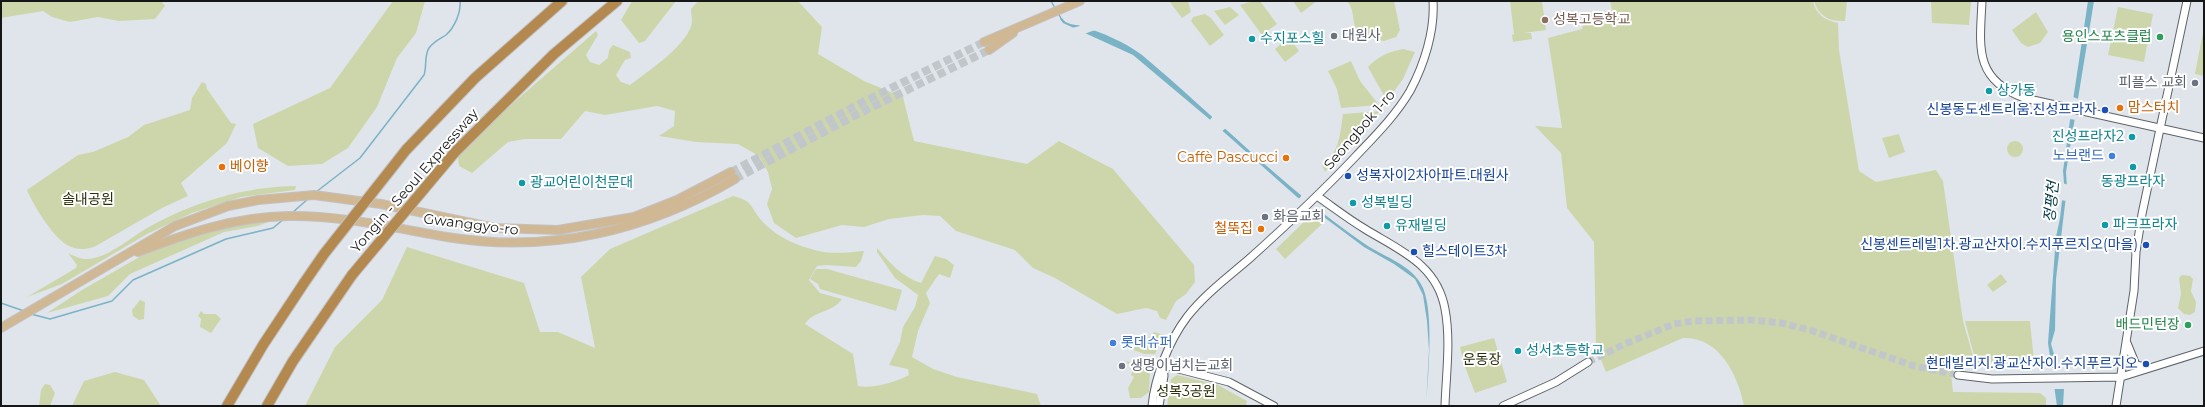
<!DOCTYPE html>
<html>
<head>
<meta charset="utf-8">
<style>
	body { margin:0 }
	#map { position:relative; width:2205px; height:407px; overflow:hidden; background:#e0e5eb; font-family:Montserrat,sans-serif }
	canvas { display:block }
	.frame { position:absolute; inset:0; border:2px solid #141618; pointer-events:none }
</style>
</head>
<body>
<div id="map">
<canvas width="2205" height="407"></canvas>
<div class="frame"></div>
</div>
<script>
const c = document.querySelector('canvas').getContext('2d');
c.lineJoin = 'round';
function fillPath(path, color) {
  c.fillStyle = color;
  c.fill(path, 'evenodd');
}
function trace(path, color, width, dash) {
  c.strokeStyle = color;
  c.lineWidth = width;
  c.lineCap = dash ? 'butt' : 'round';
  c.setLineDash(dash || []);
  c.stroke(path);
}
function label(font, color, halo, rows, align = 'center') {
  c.font = font + ' Montserrat,"Noto Sans KR",sans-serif';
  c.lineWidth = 4;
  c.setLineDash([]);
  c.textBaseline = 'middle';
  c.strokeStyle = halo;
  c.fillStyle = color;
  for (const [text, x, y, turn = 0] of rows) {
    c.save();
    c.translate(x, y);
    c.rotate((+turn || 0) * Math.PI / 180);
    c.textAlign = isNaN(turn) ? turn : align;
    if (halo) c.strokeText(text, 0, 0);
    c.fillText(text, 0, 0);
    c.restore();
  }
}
fillPath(new Path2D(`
	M 1,1 L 161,1 L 165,6 L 155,19 L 119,21 L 98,17 L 70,22 L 52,17 L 43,11 L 1,18 Z
	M 393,1 L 425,1 L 416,33 L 397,58 L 377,107 L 348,148 L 322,164 L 288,166 L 258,148 L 253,124 L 330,88 Z
	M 632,1 L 676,1 L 645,41 L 639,43 L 621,20 Z
	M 698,1 L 798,1 L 822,27 L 818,54 L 864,81 L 903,97 L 914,141 L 1027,164 L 1059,141 L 1113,169 L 1194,265 L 1195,282 L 1186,294 L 1176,301 L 1166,320 L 1160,318 L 1157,311 L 1146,308 L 1117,314 L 1055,278 L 1033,268 L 1015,250 L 956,231 L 940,216 L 923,215 L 889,219 L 864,227 L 842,225 L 796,238 L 774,223 L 767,204 L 772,189 L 768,172 L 759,156 L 738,144 L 696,142 L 659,136 L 674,126 L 675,111 L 657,106 L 605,115 L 585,111 L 561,139 L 525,139 L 508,142 L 472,173 L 459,166 L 458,156 L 504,111 L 596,31 L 598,35 L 586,55 L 590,62 L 599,65 L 608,58 L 609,50 L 613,45 L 630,52 L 631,58 L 625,60 L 616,75 L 621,82 L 630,85 C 647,72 691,43 692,21 C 692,18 691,13 691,9 Z
	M 1169,1 L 1188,1 L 1191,12 L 1182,18 Z
	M 1253,1 L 1260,1 L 1277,24 L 1262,35 L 1240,5 Z
	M 1293,1 L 1317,1 L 1301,13 Z
	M 1347,1 L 1394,1 L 1400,30 L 1396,37 L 1384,41 L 1359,37 L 1359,34 C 1351,25 1356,11 1347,1 Z
	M 1510,1 L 1542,1 L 1546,30 L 1524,33 L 1531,33 L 1532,39 L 1513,42 L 1512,35 L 1514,34 Z
	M 1610,1 L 1813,1 C 1816,15 1825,20 1838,23 L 1839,50 L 1859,171 L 1876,182 L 1936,170 L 1943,181 L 1963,321 L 1976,367 L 1950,362 L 1953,392 L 2040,393 L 2046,398 L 2046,406 L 1744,406 C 1738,375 1719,336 1683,338 L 1606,372 L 1596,348 L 1594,242 L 1567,208 L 1561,153 L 1535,126 L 1562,128 L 1548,38 L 1582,29 L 1585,18 L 1590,14 L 1612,10 Z
	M 1814,1 L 1847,2 L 1845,21 C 1830,22 1818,16 1814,1 Z
	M 1931,1 L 1971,2 L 1969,25 L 1932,23 Z
	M 1230,7 L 1239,15 L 1225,25 L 1214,11 Z
	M 2118,7 L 2153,14 L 2144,62 L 2108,55 Z
	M 2036,12 L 2048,32 L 2040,43 L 2028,47 L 2021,43 L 2012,30 Z
	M 1205,14 L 1211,18 L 1224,35 L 1210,46 L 1191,21 L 1193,17 Z
	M 2204,27 L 2204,76 L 2195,74 Z
	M 1289,37 L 1299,51 L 1285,62 L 1275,49 Z
	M 1403,49 L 1415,52 L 1403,79 L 1387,101 L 1368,67 C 1378,56 1389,52 1403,49 Z
	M 1351,61 L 1360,81 L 1379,105 L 1341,108 L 1337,89 L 1328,71 Z
	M 202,82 L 206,84 L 207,89 L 231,123 L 236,124 L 227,143 L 181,183 L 188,196 L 162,208 L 94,247 C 84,250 76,250 67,245 C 53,237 33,205 27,190 L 78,155 L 93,152 L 128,137 L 144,125 L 190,110 L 192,98 Z
	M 1380,111 L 1325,172 L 1322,165 C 1340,152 1340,134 1343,114 Z
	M 1899,134 L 1905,152 L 1889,158 L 1882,138 Z
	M2007 149a8 8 0 1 1 16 0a8 8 0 1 1-16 0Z
	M 296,186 L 295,190 L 241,197 L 192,213 L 147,234 L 62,284 L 27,297 L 76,268 L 77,265 L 68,253 C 76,257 85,261 94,258 C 113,254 131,237 147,228 C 194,202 242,187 296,186 Z
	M 733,196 C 754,201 749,206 762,221 C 777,238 802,248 824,252 C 837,254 852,252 864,251 L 861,261 L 856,267 L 826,265 L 817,266 L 809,280 L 820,293 L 842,299 C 833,313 814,310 805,324 L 853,354 L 858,386 C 873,389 896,382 909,375 L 908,369 L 889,365 L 900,342 L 903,327 L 915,307 L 918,295 L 895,278 L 877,252 L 877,248 C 890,263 902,277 921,283 L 935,256 L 946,259 L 954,265 L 950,278 L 939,274 L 926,293 L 930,303 L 918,331 L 912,357 L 933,369 L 957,377 L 1037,394 L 1041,406 L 305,406 L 335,347 L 382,300 L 407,247 L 524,283 L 540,332 L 558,332 L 595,348 L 581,277 L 610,249 Z
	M 1311,215 L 1322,224 L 1285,259 L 1276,249 Z
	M 273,220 L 258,226 L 224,232 L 130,274 L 108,296 L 47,313 L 82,290 L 155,248 L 221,227 Z
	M 816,269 L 827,269 L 902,290 L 896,311 L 820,289 L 818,284 L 810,279 Z
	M 2001,274 L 2007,282 L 1993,292 L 1987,285 Z
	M 2182,275 L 2190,276 L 2193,279 L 2191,291 L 2196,302 L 2195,312 L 2190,315 L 2184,314 L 2178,308 L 2181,294 L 2179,278 Z
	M 140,300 L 145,302 L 144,319 L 139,320 L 133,316 L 132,310 Z
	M 201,311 L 204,314 L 216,314 L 221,319 L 211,333 L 200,327 L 201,319 L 198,316 Z
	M 1965,321 L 2030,321 L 2034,361 L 1976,363 Z
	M 1154,332 L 1164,335 L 1155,354 L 1144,354 L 1126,347 L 1128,343 L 1150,337 Z
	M 1494,338 L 1507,382 L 1475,393 L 1464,364 L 1460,347 Z
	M 1126,361 L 1144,366 L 1150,372 L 1149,392 L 1141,398 L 1130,398 L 1128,388 L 1134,377 L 1131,375 L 1132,371 Z
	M 115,372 L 144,380 L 161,406 L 72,406 L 84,381 Z
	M 1177,375 L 1218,385 L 1247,401 L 1246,406 L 1167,406 L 1171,379 Z
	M 45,384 L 50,385 L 55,393 L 50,406 L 39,406 L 41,390 Z`), '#cdd6ab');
fillPath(new Path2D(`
	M 2088,1 L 2094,1 L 2066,172 L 2067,188 L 2056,279 L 2055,330 L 2051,344 L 2064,389 L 2063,406 L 2057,406 L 2048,343 L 2056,237 L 2060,218 L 2064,183 L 2063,171 L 2070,120 Z
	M 1062,18 C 1066,25 1074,24 1081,26 C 1103,33 1123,41 1142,55 C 1216,117 1283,187 1362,242 C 1381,256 1409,263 1421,284 C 1435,307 1428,378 1426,406 L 1429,350 L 1427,321 L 1423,295 L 1415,279 L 1394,264 L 1364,247 L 1297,197 L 1208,118 L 1133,55 L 1063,23 L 1060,19 Z`), '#7ab3c5');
fillPath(new Path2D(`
	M 1084,25 L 1098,29 L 1084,34 L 1068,29 Z
	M 2073,97 L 2081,100 L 2077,120 L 2069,119 Z
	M 1213,116 L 1226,128 L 1221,132 L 1209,121 Z
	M 2062,183 L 2069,185 L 2067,201 L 2060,200 Z
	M 1302,195 L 1319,209 L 1315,213 L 1298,200 Z
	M 2049,365 L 2054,369 L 2060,368 L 2065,389 L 2052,389 Z`), '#e0e5eb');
trace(new Path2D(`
	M 1051,1 L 1055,8
	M 1058,13 L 1062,20
	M 316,192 L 360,158 L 424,75 C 427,67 424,55 429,48 C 434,41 440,39 446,35 C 455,27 461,12 460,1
	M 292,213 L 309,198
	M 1,303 L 24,311
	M 31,314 L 50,319 L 112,301 L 133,280 L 226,239 L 273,228 L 284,219`), '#7ab3c5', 1.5);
trace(new Path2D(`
	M 1588,362 L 1627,343 L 1674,324 L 1693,321 L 1752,320 L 1781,323 L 1810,330 L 1914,366 L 1958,375`), '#c1c6cb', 7, [7, 3.5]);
trace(new Path2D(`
	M 731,172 L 855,106 L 984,42
	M 735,179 L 858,114 L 989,50`), '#c1c6cb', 8, [8, 4]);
const minor = new Path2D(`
	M 1982,1 C 1980,46 1973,79 2024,98 L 2204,138
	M 1317,196 C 1333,207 1348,219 1365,229 C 1399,250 1437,264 1445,309 C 1451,341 1446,374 1445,406
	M 2127,343 L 2136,365 L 2149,368
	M 1163,365 L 1229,382 L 1274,406
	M 1958,375 L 1992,379 L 2121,377 L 2204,351
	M 1152,406 C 1155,376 1169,341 1187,317 C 1204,295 1228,277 1249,259 C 1287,225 1321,193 1356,156 C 1375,136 1396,115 1410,91 C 1424,65 1435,31 1433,1
	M 1159,406 L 1164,376 L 1163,365
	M 1503,406 L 1556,382 L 1588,362
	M 2116,406 L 2134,291 L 2136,252 L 2142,214 L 2187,1`);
const major = new Path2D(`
	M 984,42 L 1080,1
	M 989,50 L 1013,33
	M 138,252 C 188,233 234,217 288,216 C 341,215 394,228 447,237 C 549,254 647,231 735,179
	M 1,328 L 175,226 L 228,206 L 258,200 L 314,195 L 381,204 L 495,228 L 558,230 L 634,217 L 677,200 L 731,172`);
const highway = new Path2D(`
	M 406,150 L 475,78 L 562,1
	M 455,152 L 554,54 L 617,1
	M 227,406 L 263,345 L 304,283
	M 267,406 L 293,361 L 352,275`);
trace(minor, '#5e6368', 9);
trace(major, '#c2c2c3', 10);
trace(highway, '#c2c2c3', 12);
trace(minor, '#fff', 7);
trace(major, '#d1b895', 8);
trace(highway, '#b3894f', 10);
const highwayBridge = new Path2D(`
	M 352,275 L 455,152
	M 304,283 L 324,254 L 406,150`);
trace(highwayBridge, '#c2c2c3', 12, []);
trace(highwayBridge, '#b3894f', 10);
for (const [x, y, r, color] of [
	[1545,20,4,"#8d6e63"],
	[1334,36,4,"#6b7280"],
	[2160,37,4,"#2e9e5b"],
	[1252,39,4,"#0f9aa8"],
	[2195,83,4,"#6b7280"],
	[1989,91,4,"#0f9aa8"],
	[2120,108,4,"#e8710a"],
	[2105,110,4,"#1a4fb4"],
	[2132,137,4,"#0f9aa8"],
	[2112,156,4,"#3f7fe0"],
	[1286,158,4,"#e8710a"],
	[222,167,4,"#e8710a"],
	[2133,167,4,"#0f9aa8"],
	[1348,176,4,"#1a4fb4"],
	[522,183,4,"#0f9aa8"],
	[1353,203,4,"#0f9aa8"],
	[1265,217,4,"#6b7280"],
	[2105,225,4,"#0f9aa8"],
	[1387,226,4,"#0f9aa8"],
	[1261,229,4,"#e8710a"],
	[2146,245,4,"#1a4fb4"],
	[1414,252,4,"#1a4fb4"],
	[2188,325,4,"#2e9e5b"],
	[1113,343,4,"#3f7fe0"],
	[1518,351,4,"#0f9aa8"],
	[2146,364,4,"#1a4fb4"],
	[1122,366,4,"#6b7280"]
]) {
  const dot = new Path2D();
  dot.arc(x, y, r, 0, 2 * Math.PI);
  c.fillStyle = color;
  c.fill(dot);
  trace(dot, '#fff', 1.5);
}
label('14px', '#785e54', '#fff', [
	["성복고등학교",1553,20]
], 'left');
label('14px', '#5b616d', '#fff', [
	["대원사",1342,36],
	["피플스 교회",2187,83,"right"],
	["화음교회",1273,217],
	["생명이넘치는교회",1130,366]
], 'left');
label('14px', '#27864d', '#fff', [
	["용인스포츠클럽",2152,37],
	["배드민턴장",2180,325]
], 'right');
label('14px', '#0d838f', '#fff', [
	["수지포스힐",1260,39],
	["상가동",1997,91],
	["진성프라자2",2124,137,"right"],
	["동광프라자",2133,182,"center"],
	["광교어린이천문대",530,183],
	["성복빌딩",1361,203],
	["파크프라자",2113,225],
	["유재빌딩",1395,226],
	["성서초등학교",1526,351]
], 'left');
label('14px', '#c56008', '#fff', [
	["맘스터치",2128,108],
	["Caffè Pascucci",1278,158,"right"],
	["베이향",230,167],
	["철뚝집",1253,229,"right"]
], 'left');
label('14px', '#164399', '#fff', [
	["신봉동도센트리움.진성프라자",2097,110],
	["성복자이2차아파트.대원사",1356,176,"left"],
	["신봉센트레빌1차.광교산자이.수지푸르지오(마을)",2138,245],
	["힐스테이트3차",1422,252,"left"],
	["현대빌리지.광교산자이.수지푸르지오",2138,364]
], 'right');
label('14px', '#141618', '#fff', [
	["Seongbok 1-ro",1360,130,-49],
	["Yongin - Seoul Expressway",415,181,-49],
	["Gwanggyo-ro",471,225,7]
]);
label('14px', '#366cbe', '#fff', [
	["노브랜드",2104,156],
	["롯데슈퍼",1121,343,"left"]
], 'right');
label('14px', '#2b300b', '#fff', [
	["솔내공원",88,200],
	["운동장",1482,360],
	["성복3공원",1186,392]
]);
label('italic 15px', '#023947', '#fff', [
	["정평천",2052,202,-84]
]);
</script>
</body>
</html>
